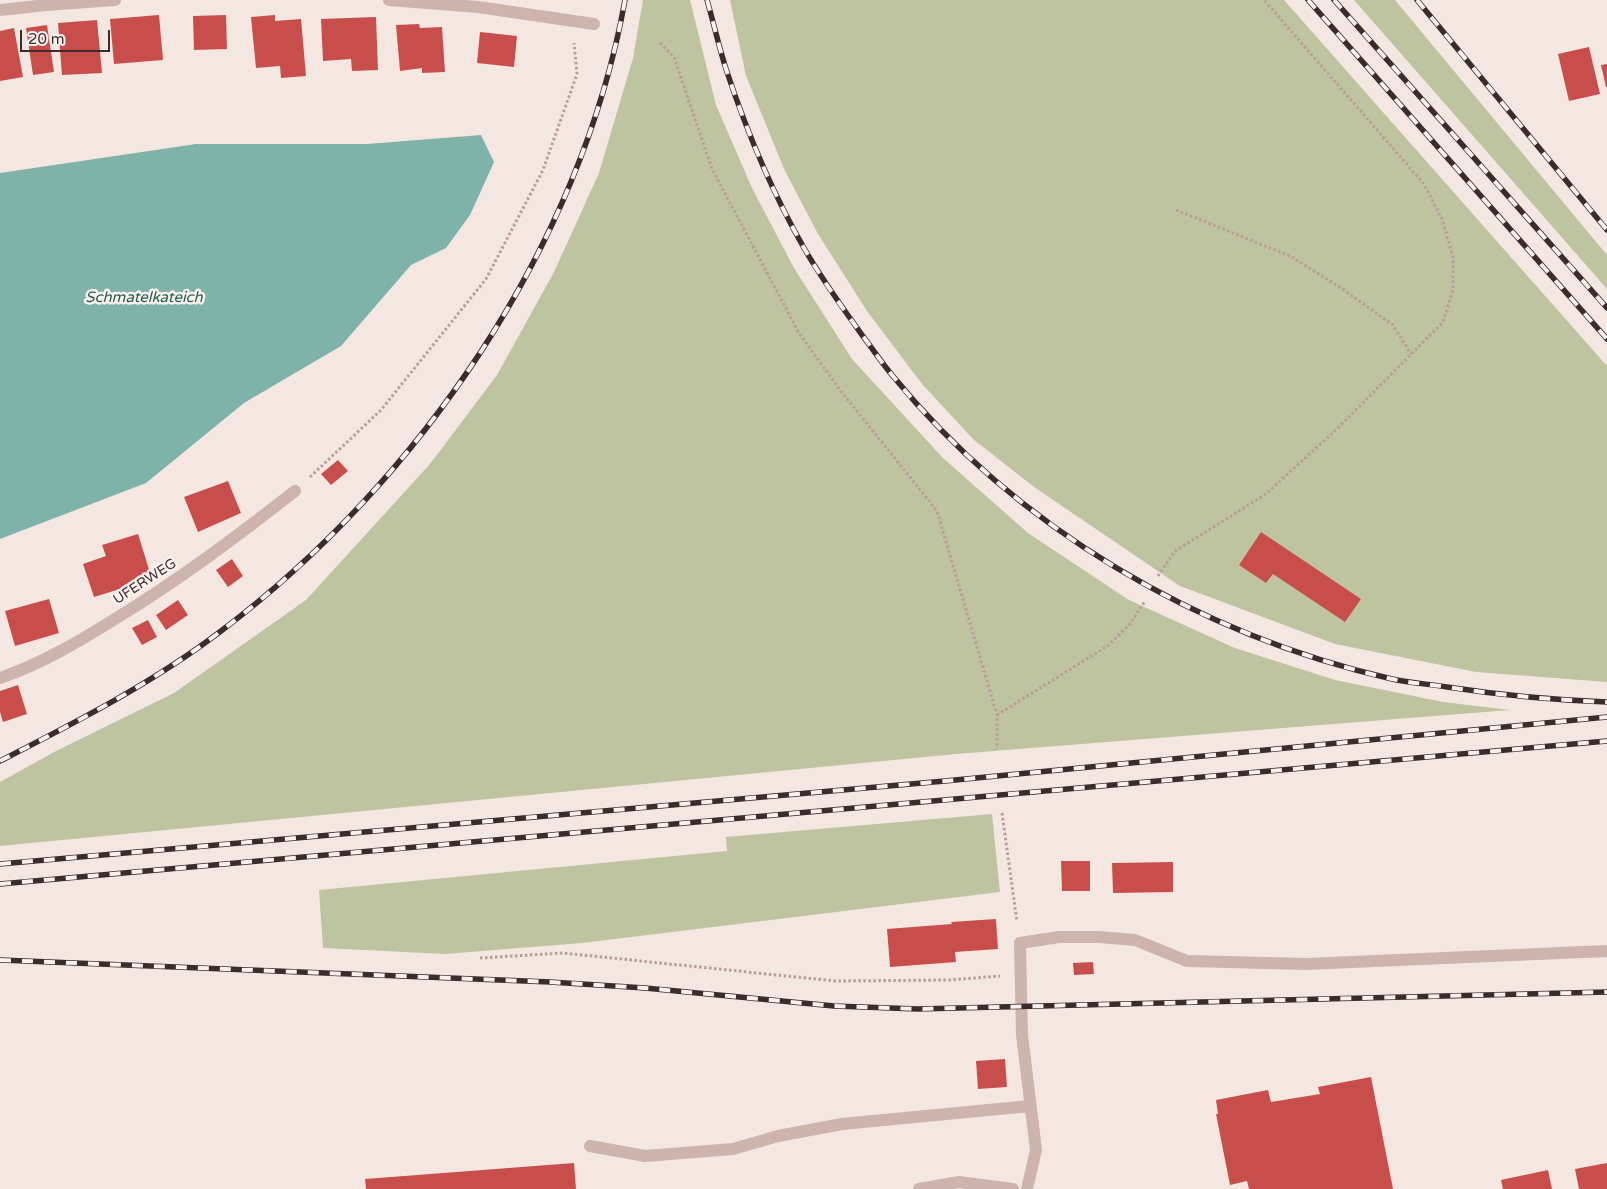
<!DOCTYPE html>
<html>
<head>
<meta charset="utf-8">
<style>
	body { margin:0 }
	#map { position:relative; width:1607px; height:1189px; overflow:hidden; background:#f4e7e1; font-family:"Varela Round",sans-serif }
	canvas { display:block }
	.scale { position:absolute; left:20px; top:30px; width:90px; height:22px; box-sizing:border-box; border:2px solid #3b2c2b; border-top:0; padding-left:6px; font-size:15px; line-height:18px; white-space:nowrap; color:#3b2c2b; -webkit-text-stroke:4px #fbf2ee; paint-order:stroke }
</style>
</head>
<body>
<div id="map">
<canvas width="1607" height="1189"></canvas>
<div class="scale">20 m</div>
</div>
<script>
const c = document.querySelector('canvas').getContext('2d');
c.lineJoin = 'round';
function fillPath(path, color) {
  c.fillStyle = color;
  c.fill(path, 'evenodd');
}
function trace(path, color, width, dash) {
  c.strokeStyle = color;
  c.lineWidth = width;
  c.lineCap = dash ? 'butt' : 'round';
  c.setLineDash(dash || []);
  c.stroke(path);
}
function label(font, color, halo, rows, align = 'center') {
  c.font = font + ' "Varela Round",sans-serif';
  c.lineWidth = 5;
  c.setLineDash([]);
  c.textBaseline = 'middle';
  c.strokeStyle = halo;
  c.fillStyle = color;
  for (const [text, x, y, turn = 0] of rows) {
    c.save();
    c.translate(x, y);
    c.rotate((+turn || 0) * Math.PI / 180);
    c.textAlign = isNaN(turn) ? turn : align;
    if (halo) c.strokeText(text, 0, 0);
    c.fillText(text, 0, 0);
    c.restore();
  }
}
fillPath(new Path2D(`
	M 643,0 L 690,0 L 716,105 L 752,188 L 794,268 L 852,359 L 943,458 L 1028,533 L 1129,600 L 1235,648 L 1335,680 L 1443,702 L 1510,710 L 956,754 L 0,846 L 0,782 L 56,751 L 174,693 L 306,600 L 430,464 L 497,375 L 554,272 L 599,173 L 633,58 Z
	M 730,0 L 1284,0 L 1607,366 L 1607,682 L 1476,672 L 1335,644 L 1180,586 L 1034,487 L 973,439 L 922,384 L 867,311 L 818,234 L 785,171 L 746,76 Z
	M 1354,0 L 1395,0 L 1607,255 L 1607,289 Z
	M 992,814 L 1000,892 L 582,943 L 445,954 L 323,948 L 319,890 L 727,851 L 726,837 Z`), '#bfc4a0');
fillPath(new Path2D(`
	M 481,135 L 494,162 L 470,215 L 446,248 L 411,265 L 341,346 L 244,403 L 146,483 L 0,539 L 0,173 L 196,144 L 367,144 Z`), '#7fb2a9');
fillPath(new Path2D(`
	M 159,15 L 163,60 L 114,64 L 110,19 Z
	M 226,15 L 227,49 L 194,50 L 193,16 Z
	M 275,15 L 275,21 L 301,19 L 306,76 L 281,78 L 280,66 L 256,68 L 251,17 Z
	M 376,17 L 378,70 L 352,71 L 351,59 L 323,61 L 321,19 Z
	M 97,20 L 102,73 L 62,75 L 58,23 Z
	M 419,24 L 420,28 L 442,27 L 445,72 L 422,73 L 422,68 L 400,71 L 396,25 Z
	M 47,25 L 54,72 L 33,75 L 26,28 Z
	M 14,28 L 23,77 L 0,81 L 0,31 Z
	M 480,32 L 517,36 L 514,67 L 477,63 Z
	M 1589,47 L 1600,94 L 1569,101 L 1558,54 Z
	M 1607,64 L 1607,87 L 1606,87 L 1601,65 Z
	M 338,460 L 348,471 L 331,485 L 321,474 Z
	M 228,481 L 241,513 L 198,532 L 184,497 Z
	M 1261,532 L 1361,599 L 1345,622 L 1273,574 L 1266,583 L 1239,565 Z
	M 138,534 L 152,579 L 94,597 L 83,564 L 106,556 L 102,545 Z
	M 232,559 L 243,576 L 228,587 L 216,570 Z
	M 49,599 L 59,633 L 15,646 L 5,611 Z
	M 178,600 L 188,615 L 166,630 L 156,615 Z
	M 148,620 L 157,637 L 142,645 L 132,628 Z
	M 18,685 L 27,714 L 3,722 L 0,712 L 0,691 Z
	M 1061,861 L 1090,861 L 1090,891 L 1062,891 Z
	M 1173,862 L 1173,892 L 1113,893 L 1112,863 Z
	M 996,919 L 998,949 L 955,952 L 956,962 L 890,967 L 887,929 L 952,924 L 951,922 Z
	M 1093,962 L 1094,974 L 1074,975 L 1073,963 Z
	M 1005,1059 L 1007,1087 L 978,1089 L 976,1061 Z
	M 1371,1077 L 1393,1189 L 1249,1189 L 1247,1181 L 1230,1185 L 1216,1114 L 1218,1114 L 1216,1100 L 1268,1090 L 1271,1102 L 1320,1094 L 1318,1087 Z
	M 574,1163 L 576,1189 L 366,1189 L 365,1179 Z
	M 1607,1163 L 1607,1189 L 1579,1189 L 1575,1169 Z
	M 1548,1170 L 1552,1189 L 1503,1189 L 1501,1180 Z`), '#c84e4b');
trace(new Path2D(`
	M 660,43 L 674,57 L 712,169 L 799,333 L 840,390 L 937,511 L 997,715 L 997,749
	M 1176,210 L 1290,256 L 1341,288 L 1393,325 L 1411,354
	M 310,477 L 381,410 L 486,279 L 543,170 L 577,74 L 574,43
	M 1158,576 L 1175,551 L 1266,494 L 1338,428 L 1443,322 L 1453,290 L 1453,257 L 1442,219 L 1424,184 L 1264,0
	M 997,715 L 1109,645 L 1130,624 L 1145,601
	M 1002,813 L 1017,922
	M 480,958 L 563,953 L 835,981 L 949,980 L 1000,976`), '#b99d96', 3, [2.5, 2.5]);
trace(new Path2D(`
	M 1020,943 L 1059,937 L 1099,937 L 1135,940 L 1187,961 L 1306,964 L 1607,951
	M 590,1146 L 645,1156 L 733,1149 L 778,1136 L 842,1124 L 1030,1106`), '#cdb4ac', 12);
trace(new Path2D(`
	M 389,0 L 478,7 L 594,24
	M 0,10 L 46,5 L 115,0
	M 0,678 C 41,664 78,642 115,619 C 179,580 236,537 295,491
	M 1020,943 L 1022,1035 L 1036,1150 L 1027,1189`), '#cdb4ac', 12);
trace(new Path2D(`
	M 919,1189 L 959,1182 L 1013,1189`), '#cdb4ac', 12);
const rail = new Path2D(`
	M 707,0 C 714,24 719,48 727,72 C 747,132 772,192 804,248 C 821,278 842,307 862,335 C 872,348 881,362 892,375 C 1017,528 1199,635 1392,679 C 1410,683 1428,684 1447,687 C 1500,695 1553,700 1607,702
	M 1308,0 L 1607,339
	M 1334,0 L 1607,308
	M 1417,0 L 1607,230
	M 0,761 C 76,722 153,683 221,631 C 419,482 581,246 625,0
	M 0,864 L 945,781 L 1607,717
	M 0,884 L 1607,741
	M 0,960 L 550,982 L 645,988 L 834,1006 L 918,1009 L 1607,992`);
trace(rail, '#3b2c2b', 5.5);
trace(rail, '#fbf2ee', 4, [11]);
label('14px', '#3b2c2b', '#fbf2ee', [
	["UFERWEG",145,582,-33]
]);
label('italic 15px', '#1f5e54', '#fbf2ee', [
	["Schmatelkateich",144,298]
]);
</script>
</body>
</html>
